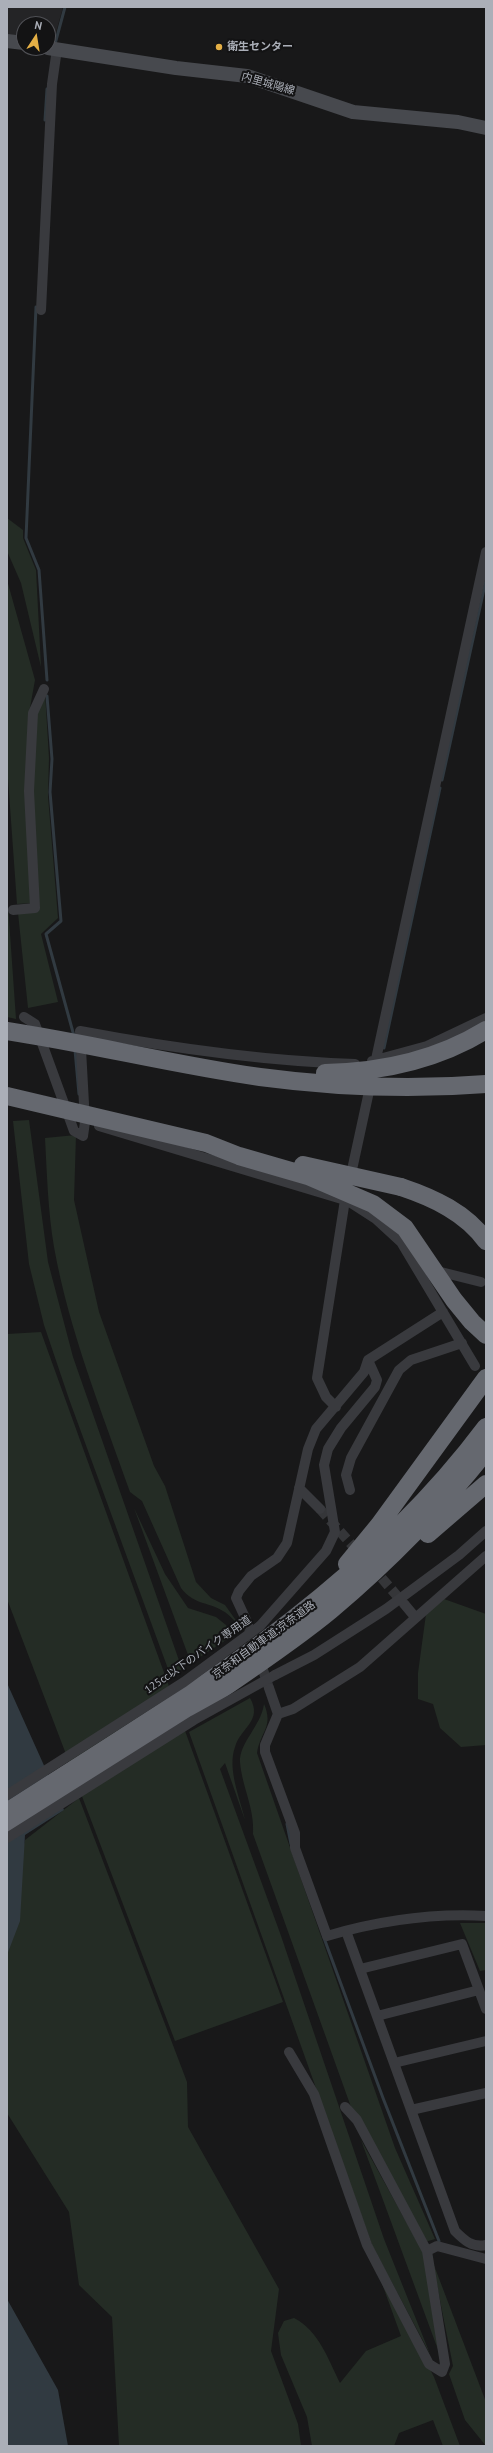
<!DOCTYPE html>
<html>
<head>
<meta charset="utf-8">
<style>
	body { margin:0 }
	#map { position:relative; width:493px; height:2453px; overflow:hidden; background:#181819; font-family:"PT Sans",sans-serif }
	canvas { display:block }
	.frame { position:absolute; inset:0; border:8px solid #abafb8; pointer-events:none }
	.north { position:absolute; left:16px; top:16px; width:40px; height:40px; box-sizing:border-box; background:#131314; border:1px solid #505156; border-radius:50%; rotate:12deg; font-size:11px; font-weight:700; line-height:16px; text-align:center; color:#abafb8 }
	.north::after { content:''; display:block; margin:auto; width:14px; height:18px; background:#e4af45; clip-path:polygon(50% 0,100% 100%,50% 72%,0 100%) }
</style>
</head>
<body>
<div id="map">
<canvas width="493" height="2453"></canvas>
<div class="frame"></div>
<div class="north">N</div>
</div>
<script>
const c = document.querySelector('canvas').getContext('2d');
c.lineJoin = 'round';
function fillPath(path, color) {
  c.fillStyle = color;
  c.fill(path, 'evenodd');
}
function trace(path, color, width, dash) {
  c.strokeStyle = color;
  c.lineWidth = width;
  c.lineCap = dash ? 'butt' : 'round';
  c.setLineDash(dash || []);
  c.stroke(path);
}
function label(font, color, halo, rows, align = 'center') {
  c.font = font + ' "PT Sans","Noto Sans JP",sans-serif';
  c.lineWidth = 4;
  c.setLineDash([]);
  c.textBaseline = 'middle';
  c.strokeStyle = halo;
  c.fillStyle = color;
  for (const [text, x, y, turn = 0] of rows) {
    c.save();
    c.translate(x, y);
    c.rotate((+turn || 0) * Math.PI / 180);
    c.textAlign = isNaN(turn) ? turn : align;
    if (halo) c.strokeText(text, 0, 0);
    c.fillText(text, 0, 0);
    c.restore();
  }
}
fillPath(new Path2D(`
	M 7,7 L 63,7 L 53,43 L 48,42 L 48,24 L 24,24 L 24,39 L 7,35 Z`), '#242426');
fillPath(new Path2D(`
	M 7,518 L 23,530 L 23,538 L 36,570 L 41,667 L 21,583 L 7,551 Z
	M 7,580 L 35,680 L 29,713 L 32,903 L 17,904 L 7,765 Z
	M 45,692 L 49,758 L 48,796 L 58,918 L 41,934 L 58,1002 L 28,1008 L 18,913 L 39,911 L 33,791 L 37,711 Z
	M 7,891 L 16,1019 L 7,1017 Z
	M 29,1120 L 48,1262 L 73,1357 L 182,1669 L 171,1677 L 69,1399 L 44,1325 L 29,1264 L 13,1121 Z
	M 76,1135 L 74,1200 L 99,1312 L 154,1466 L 165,1486 L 196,1582 L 211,1598 L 225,1605 L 240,1626 C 234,1621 229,1614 223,1611 C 206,1601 194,1605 181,1588 L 142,1501 L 130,1492 C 102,1412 69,1331 54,1247 C 48,1211 47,1175 45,1138 Z
	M 41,1332 L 283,2002 L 175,2041 L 7,1599 L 7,1334 Z
	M 134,1508 L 165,1574 L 188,1608 L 216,1617 L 226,1625 L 232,1636 L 191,1663 Z
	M 444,1599 L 486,1614 L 486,1745 L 461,1747 L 440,1728 L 433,1704 L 418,1699 L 418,1673 L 426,1614 Z
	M 250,1698 C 263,1721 241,1727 235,1747 C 227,1769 240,1798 245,1820 L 225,1763 L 220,1769 L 280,1933 L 384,2239 L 430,2354 L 372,2245 L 189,1732 Z
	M 264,1704 C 274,1727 260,1732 257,1753 L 395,2148 L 435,2239 L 425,2242 L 351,2107 L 253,1834 C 255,1809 242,1787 240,1762 C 239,1743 261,1726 264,1704 Z
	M 79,1798 L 187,2082 L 188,2127 L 279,2289 L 271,2351 L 298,2424 L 301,2446 L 119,2446 L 112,2317 L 79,2285 L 69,2212 L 7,2113 L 7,1918 L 25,1840 Z
	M 460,1923 L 486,1923 L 486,1970 L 480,1971 Z
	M 361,2140 L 424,2254 L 441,2358 Z
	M 372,2256 L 434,2377 L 460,2446 L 443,2446 L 433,2420 L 399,2433 L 394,2446 L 312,2446 L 307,2417 L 281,2355 L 278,2333 L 284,2321 L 294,2318 C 319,2331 328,2359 340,2383 L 366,2351 L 401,2336 Z
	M 432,2260 L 486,2402 L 486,2446 L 465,2420 L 449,2374 L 453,2366 Z`), '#242c25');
fillPath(new Path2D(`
	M 7,1683 L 64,1810 L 25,1835 L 20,1921 L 7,1955 Z
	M 7,2299 L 58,2390 L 68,2446 L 7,2446 Z`), '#313a41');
trace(new Path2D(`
	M 55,44 L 65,7
	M 45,120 L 47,89
	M 36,307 L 26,538 L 39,570 L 47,680
	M 47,696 L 52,759 L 50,792 L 61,921 L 46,934 L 74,1036
	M 442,780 L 486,580
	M 384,1048 L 440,788
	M 75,1050 L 79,1094
	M 287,1824 L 291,1844
	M 324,1938 L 383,2098 L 439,2241`), '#313a41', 3);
trace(new Path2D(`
	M 320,1509 L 360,1554
	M 372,1567 L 405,1605
	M 248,1625 L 269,1688`), '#353639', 10, [10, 5]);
trace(new Path2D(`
	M 41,310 L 52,84 L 57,49
	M 13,910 L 35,908 L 29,791 L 33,713 L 44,689
	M 24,1017 L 35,1024 L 74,1131 L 83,1136 L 85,1122 L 80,1031 C 171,1048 261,1061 355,1064
	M 372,1061 L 427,1046 L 486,1018
	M 99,1126 L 345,1200 L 317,1378 L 326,1397 L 336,1407
	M 350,1179 L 486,552
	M 345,1199 L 376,1219 L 401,1242 L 475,1366
	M 433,1270 L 481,1282
	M 299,1488 L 320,1509
	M 350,1490 L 346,1475 L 351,1458 L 399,1370 L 411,1360 L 462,1343
	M 405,1605 L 415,1617
	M 248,1624 L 236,1598 L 239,1591 L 251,1576 L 277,1558 L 287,1543 L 308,1449 L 316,1429 L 364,1372 L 368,1360 L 443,1312
	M 260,1626 L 326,1551 L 335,1532 L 324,1465 L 328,1449 L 341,1428 L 375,1387 L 377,1380 L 368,1360
	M 275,1675 L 314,1655 L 386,1609 L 459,1555 L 486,1531
	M 269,1688 L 278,1714 L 293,1709 L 360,1667 L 486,1556
	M 278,1714 L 265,1745 L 265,1752 L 295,1833 L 295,1848 L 327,1936 C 378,1921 433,1913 486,1916
	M 346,1931 L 455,2231 C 464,2240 472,2248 486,2245
	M 360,1969 L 462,1944 L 486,2009
	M 377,2016 L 479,1990
	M 289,2052 L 314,2094 L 367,2245 L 429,2364 L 442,2372 L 445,2364 L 427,2251 L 357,2120 L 345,2107
	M 394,2063 L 486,2041
	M 411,2110 L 486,2093
	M 427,2251 L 437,2246 L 486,2259`), '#393a3e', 10);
trace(new Path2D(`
	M 7,41 L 24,43
	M 48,48 L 176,68 L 247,76 L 353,112 L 458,122 L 486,128`), '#47494e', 14);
trace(new Path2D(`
	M 401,1187 C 434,1198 466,1213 486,1241
	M 428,1534 L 486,1484
	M 347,1564 L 379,1525 L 486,1378
	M 7,1812 C 182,1699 359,1597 486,1427
	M 7,1828 C 78,1783 149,1738 219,1691 C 257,1665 296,1639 331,1610 C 388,1562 440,1509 486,1451`), '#65686f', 18);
trace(new Path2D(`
	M 7,1795 L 184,1682 L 260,1626
	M 7,1838 L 194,1720 L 275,1675`), '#393a3e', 10);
trace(new Path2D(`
	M 7,1031 C 92,1044 175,1065 260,1077 C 335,1087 411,1090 486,1084
	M 325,1073 C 382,1072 437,1060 486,1030
	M 7,1096 L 206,1143 L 239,1156 L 308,1176 L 373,1204 L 405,1228 L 454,1300 L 472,1322 L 486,1335
	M 303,1165 L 401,1187`), '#65686f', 18);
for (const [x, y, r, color] of [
	[219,47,4,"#e4af45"]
]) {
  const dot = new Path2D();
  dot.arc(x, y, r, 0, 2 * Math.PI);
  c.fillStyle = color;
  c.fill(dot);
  trace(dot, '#131314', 1.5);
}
label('bold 11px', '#abafb8', '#131314', [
	["衛生センター",227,47]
], 'left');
label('11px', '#abafb8', '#131314', [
	["内里城陽線",268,84,16],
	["京奈和自動車道;京奈道路",264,1640,-36],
	["125cc以下のバイク専用道",198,1655,-35]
]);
</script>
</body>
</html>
